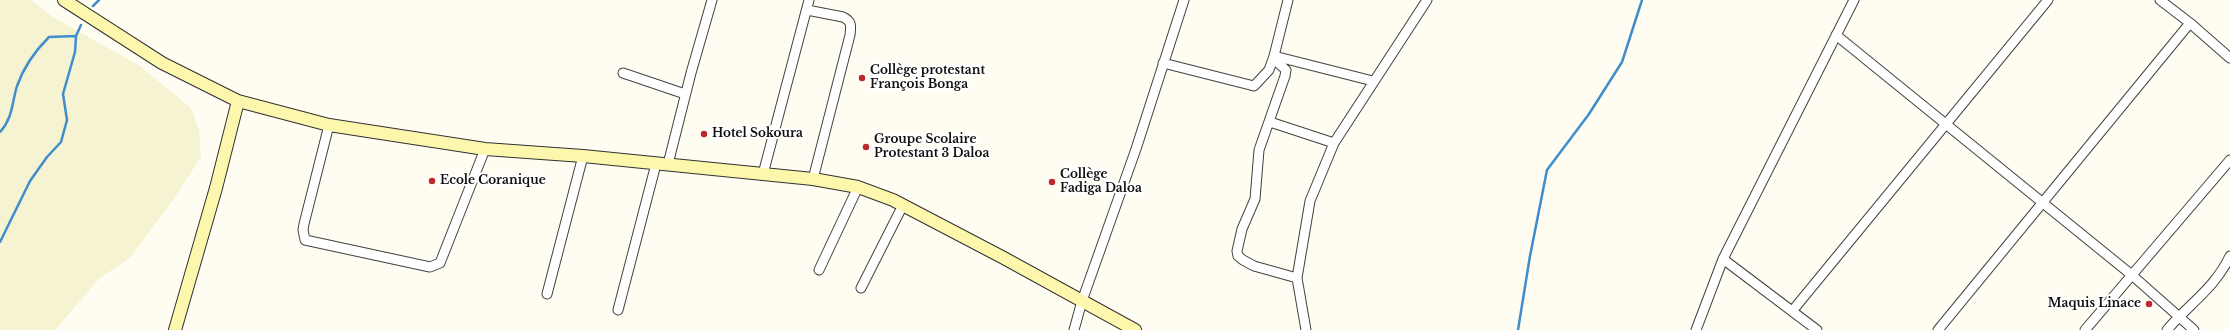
<!DOCTYPE html>
<html>
<head>
<meta charset="utf-8">
<style>
	body { margin:0 }
	canvas { display:block; background:#fffdf1 }
</style>
</head>
<body>
<canvas width="2230" height="330"></canvas>
<script>
const c = document.querySelector('canvas').getContext('2d');
c.lineJoin = 'round';
function fillPath(path, color) {
  c.fillStyle = color;
  c.fill(path, 'evenodd');
}
function trace(path, color, width, dash) {
  c.strokeStyle = color;
  c.lineWidth = width;
  c.lineCap = dash ? 'butt' : 'round';
  c.setLineDash(dash || []);
  c.stroke(path);
}
function label(font, color, halo, rows, align = 'center') {
  c.font = font + ' "Libre Baskerville",serif';
  c.lineWidth = 4;
  c.setLineDash([]);
  c.textBaseline = 'middle';
  c.strokeStyle = halo;
  c.fillStyle = color;
  for (const [text, x, y, turn = 0] of rows) {
    c.save();
    c.translate(x, y);
    c.rotate((+turn || 0) * Math.PI / 180);
    c.textAlign = isNaN(turn) ? turn : align;
    if (halo) c.strokeText(text, 0, 0);
    c.fillText(text, 0, 0);
    c.restore();
  }
}
fillPath(new Path2D(`
	M 0,0 L 31,0 L 53,17 L 140,66 L 191,108 L 199,130 L 201,157 L 173,200 L 130,258 L 99,279 L 55,330 L 0,330 Z`), '#f5f3d2');
trace(new Path2D(`
	M 93,6 L 99,0
	M 0,132 C 13,118 12,102 17,86 C 24,66 34,52 49,37 L 76,36
	M 0,242 L 30,181 L 47,157 L 61,142 L 67,120 L 63,94 L 75,52 L 76,36 L 81,25
	M 1518,330 L 1530,256 L 1547,170 L 1589,114 L 1622,62 L 1642,0`), '#3f8ecb', 2.5);
const street = new Path2D(`
	M 1288,0 L 1274,56 L 1277,62 L 1286,70 L 1285,76 L 1259,150 L 1255,199 L 1242,229 L 1237,251 L 1238,256 L 1243,260 L 1254,266 L 1297,278
	M 2160,0 L 2190,23 L 2230,58
	M 807,10 L 843,17 C 852,21 851,26 850,35 L 813,179
	M 1836,35 L 2133,276 L 2194,330
	M 1163,63 L 1254,86 L 1269,70 L 1274,56 L 1373,81
	M 623,73 L 685,94
	M 1270,122 L 1334,143
	M 329,125 L 304,224 L 303,230 L 305,240 L 430,267 L 440,263 L 485,149
	M 668,164 L 691,73 L 712,0
	M 763,174 L 809,0
	M 1723,259 L 1817,330
	M 819,270 L 858,187
	M 861,288 L 903,205
	M 547,294 L 583,156
	M 618,310 L 656,164
	M 1793,310 L 2048,0
	M 1074,330 L 1082,301 L 1136,149 L 1184,0
	M 1306,330 L 1297,278 L 1310,201 L 1334,143 L 1427,0
	M 1696,330 L 1723,259 L 1854,0
	M 1938,330 L 2190,23
	M 2085,330 L 2230,160
	M 2167,330 C 2189,304 2215,288 2230,256`);
const secondary = new Path2D(`
	M 64,0 L 162,63 L 238,101 L 329,125 L 485,149 L 583,156 L 813,179 L 858,187 L 893,200 L 1002,257 L 1135,330
	M 175,330 L 216,188 L 238,101`);
trace(street, '#424242', 11);
trace(secondary, '#313131', 14);
trace(street, '#fff', 9);
trace(secondary, '#fdf7ae', 12);
for (const [x, y, r, color] of [
	[862,78,4,"#be282a"],
	[704,134,4,"#be282a"],
	[866,147,4,"#be282a"],
	[432,181,4,"#be282a"],
	[1052,182,4,"#be282a"],
	[2149,304,4,"#be282a"]
]) {
  const dot = new Path2D();
  dot.arc(x, y, r, 0, 2 * Math.PI);
  c.fillStyle = color;
  c.fill(dot);
  trace(dot, '#fff', 1.5);
}
label('bold 12px', '#0f0f0f', '#fff', [
	["Collège protestant",870,71],
	["François Bonga",870,85],
	["Hotel Sokoura",712,134],
	["Groupe Scolaire",874,140],
	["Protestant 3 Daloa",874,154],
	["Collège",1060,175],
	["Fadiga Daloa",1060,189],
	["Ecole Coranique",440,181],
	["Maquis Linace",2141,304,"right"]
], 'left');
</script>
</body>
</html>
